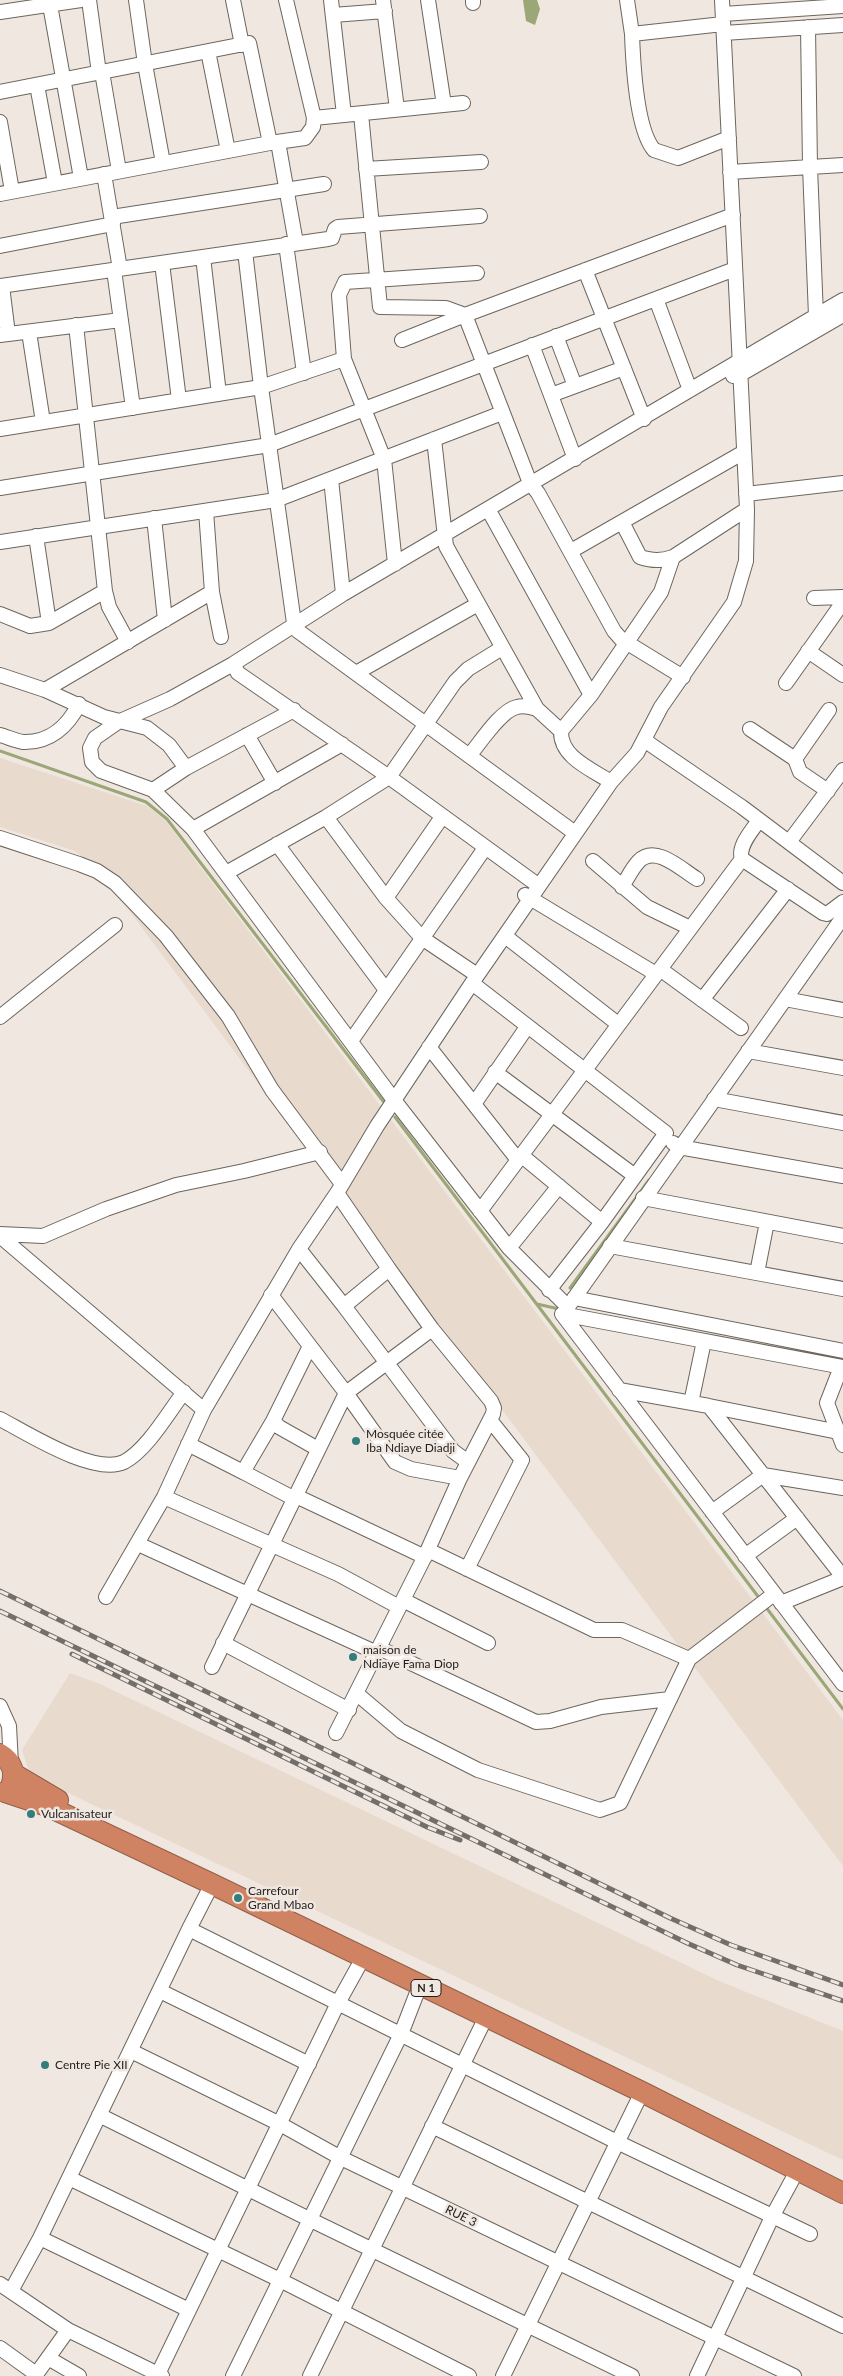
<!DOCTYPE html>
<html>
<head>
<meta charset="utf-8">
<style>
	body { margin:0 }
	canvas { display:block; background:#efe7e0 }
</style>
</head>
<body>
<canvas width="843" height="2376"></canvas>
<script>
const c = document.querySelector('canvas').getContext('2d');
c.lineJoin = 'round';
function fillPath(path, color) {
  c.fillStyle = color;
  c.fill(path, 'evenodd');
}
function trace(path, color, width, dash) {
  c.strokeStyle = color;
  c.lineWidth = width;
  c.lineCap = dash ? 'butt' : 'round';
  c.setLineDash(dash || []);
  c.stroke(path);
}
function label(font, color, halo, rows, align = 'center') {
  c.font = font + ' Lato,sans-serif';
  c.lineWidth = 5;
  c.setLineDash([]);
  c.textBaseline = 'middle';
  c.strokeStyle = halo;
  c.fillStyle = color;
  for (const [text, x, y, turn = 0] of rows) {
    c.save();
    c.translate(x, y);
    c.rotate((+turn || 0) * Math.PI / 180);
    c.textAlign = isNaN(turn) ? turn : align;
    if (halo) c.strokeText(text, 0, 0);
    c.fillText(text, 0, 0);
    c.restore();
  }
}
fillPath(new Path2D(`
	M 0,758 L 147,806 L 165,820 L 843,1720 L 843,1866 L 98,869 L 75,851 L 0,827 Z
	M 70,1673 L 100,1684 L 719,1981 L 843,2031 L 843,2160 L 49,1784 L 28,1769 L 22,1750 Z`), '#e8dbce');
fillPath(new Path2D(`
	M 523,0 L 537,0 L 540,9 L 535,25 L 526,21 Z`), '#9ba776');
trace(new Path2D(`
	M 0,751 L 146,802 L 167,819 L 383,1101
	M 395,1117 L 760,1599
	M 570,1288 L 649,1180
	M 537,1304 L 559,1309
	M 765,1606 L 843,1709`), '#9ba776', 3);
const minor = new Path2D(`
	M 89,0 L 99,73
	M 136,0 L 145,64 L 163,163
	M 233,0 L 242,45
	M 331,0 L 344,115
	M 383,0 L 397,109
	M 428,0 L 444,105
	M 473,0 L 473,3
	M 627,0 L 632,34 L 723,24
	M 50,5 L 81,178
	M 0,12 L 81,0
	M 723,14 L 843,6 L 843,0
	M 333,15 L 385,11
	M 808,27 L 810,167 L 816,316
	M 724,33 L 843,25
	M 632,34 C 633,62 636,129 654,150 L 678,158 L 729,138
	M 208,51 L 228,151
	M 102,72 L 119,171
	M 37,85 L 55,183
	M 0,92 L 249,43 L 270,143
	M 361,114 L 380,307 L 446,308 L 465,315 L 530,483 L 538,493 L 614,631 L 621,639 L 683,677
	M 314,118 L 463,103
	M 0,122 L 12,191
	M 278,142 L 296,243
	M 366,169 L 481,162
	M 730,172 L 843,165
	M 104,174 L 120,269
	M 0,194 L 270,143 L 305,138 L 313,127 L 314,118 L 286,0
	M 112,217 L 324,184
	M 286,244 L 304,373
	M 0,246 L 113,224
	M 245,251 L 261,387 L 294,623 L 298,631 L 575,833
	M 203,257 L 219,394
	M 162,263 L 179,400
	M 114,270 L 133,408
	M 585,270 L 644,419
	M 0,286 L 328,239 L 332,238 L 335,229 L 338,227 L 480,216
	M 2,286 L 8,334
	M 656,299 L 690,390
	M 76,325 L 105,591 L 109,607 L 128,642
	M 29,332 L 43,422
	M 0,335 L 121,320
	M 556,336 L 575,386
	M 402,340 L 465,315 L 733,215
	M 532,345 L 575,459
	M 733,376 L 741,374 L 843,315
	M 551,395 L 624,368
	M 0,429 L 261,387 L 344,359
	M 434,439 L 446,546 L 537,709 L 561,731 C 560,757 591,769 611,782
	M 331,479 L 343,594
	M 0,488 L 269,445 L 735,269
	M 746,494 L 843,483
	M 488,509 L 591,695
	M 206,511 L 212,592 L 221,637
	M 154,518 L 165,620
	M 622,522 L 640,557 C 653,561 661,561 673,557 L 747,509
	M 36,536 L 49,623
	M 0,542 L 276,500 L 502,413
	M 571,551 L 744,452
	M 395,564 L 384,459 L 344,359 L 339,295 L 345,282 L 477,273
	M 814,598 L 843,597
	M 0,614 L 30,626 L 49,623 L 105,591
	M 808,651 L 843,675
	M 233,664 L 238,673 L 389,777 L 539,886
	M 356,673 L 478,604
	M 0,675 L 45,690 L 104,717 L 147,728 L 169,745 L 186,768
	M 786,683 L 843,602
	M 45,690 L 212,592
	M 750,729 L 795,759
	M 561,731 L 591,695 L 661,592 L 673,557
	M 0,735 C 7,737 16,741 23,742 C 50,743 68,726 79,704
	M 247,735 L 275,783
	M 644,740 L 742,807 L 843,883
	M 469,756 C 480,743 501,710 517,707 C 524,705 530,707 537,709
	M 153,790 L 186,768 L 294,710
	M 828,791 L 800,772 L 795,759 L 829,710
	M 326,817 L 386,898 L 422,938 L 477,975
	M 759,820 C 753,830 737,846 742,859 L 823,913 L 827,914 L 843,902
	M 193,829 L 342,744
	M 0,838 L 79,864 L 97,871 L 115,883 L 166,936 L 228,1016 L 272,1090 L 342,1184
	M 789,842 L 843,770
	M 277,844 L 386,990
	M 593,861 L 647,907 L 690,928
	M 226,873 L 326,817 L 389,777 L 455,682 L 468,669 L 502,648
	M 622,887 C 627,879 632,868 639,861 C 656,844 682,870 697,879
	M 525,895 L 656,974
	M 386,898 L 442,817
	M 505,936 L 618,1024
	M 660,969 L 741,1028
	M 472,983 L 666,1133 L 602,1222 L 549,1290
	M 785,999 L 843,1010
	M 702,1000 L 788,889
	M 0,1017 L 115,925
	M 351,1041 L 485,848
	M 429,1047 L 518,1160
	M 748,1051 L 843,1068
	M 495,1072 L 635,1176
	M 714,1099 L 843,1123
	M 474,1104 L 527,1027
	M 673,1143 L 679,1147 L 843,1176
	M 521,1155 L 602,1222
	M 337,1193 L 389,1269
	M 643,1198 L 843,1236
	M 480,1211 L 742,859
	M 0,1234 L 43,1236 L 106,1209 L 176,1185 L 244,1171 L 320,1152
	M 0,1236 L 204,1410
	M 610,1246 L 843,1289
	M 509,1248 L 559,1186
	M 299,1249 L 344,1306 L 453,1451 L 468,1462
	M 757,1273 L 767,1222
	M 271,1295 L 346,1393 L 395,1462 L 411,1469 L 460,1478
	M 574,1298 L 843,1351
	M 568,1307 L 509,1248 L 394,1100 L 193,829 L 153,790 L 101,771 L 92,762 L 90,748 L 95,738 L 118,722 L 170,699 L 233,664 L 343,594 L 843,300
	M 562,1314 L 843,1684
	M 562,1314 L 843,1367
	M 563,1314 L 843,917
	M 841,1367 L 827,1403 L 843,1445
	M 619,1390 L 709,1406 L 843,1433
	M 691,1403 L 704,1341
	M 709,1406 L 843,1577
	M 0,1419 C 27,1433 94,1476 124,1462 C 147,1450 168,1413 184,1392
	M 273,1421 L 279,1427 L 318,1449
	M 188,1444 L 243,1472
	M 296,1496 L 425,1557
	M 164,1497 L 338,1574 L 399,1607
	M 295,1499 L 243,1472 L 273,1421 L 310,1346
	M 712,1512 L 763,1475 L 843,1488
	M 138,1544 L 377,1653
	M 428,1550 L 594,1630 L 622,1630 L 689,1659
	M 745,1556 L 797,1518
	M 467,1569 L 522,1460 L 490,1420
	M 106,1597 L 164,1497 L 204,1410 L 299,1249 L 337,1193 L 377,1126 L 472,983 L 611,782 L 637,753 L 661,707 L 734,602 L 746,561 L 747,509 L 722,0
	M 403,1600 L 488,1643
	M 781,1603 L 843,1578
	M 223,1643 L 349,1710
	M 379,1648 L 536,1722 L 550,1721 L 601,1707 L 670,1699
	M 212,1667 L 346,1393 L 432,1329
	M 356,1693 L 401,1731 L 478,1770 L 600,1810 L 620,1803 L 689,1659 L 774,1594
	M 0,1706 L 9,1726 L 11,1764
	M 336,1733 L 425,1556 L 460,1478 L 493,1414 L 494,1408 L 491,1401 L 432,1329 L 389,1269 L 344,1306
	M 212,1884 L 189,1929 L 617,2142 L 810,2234
	M 160,1991 L 309,2064
	M 131,2051 L 280,2124 L 341,2158 L 794,2376
	M 99,2115 L 311,2220 L 632,2376
	M 432,2126 L 843,2326
	M 69,2178 L 280,2280 L 469,2376
	M 40,2238 L 189,2310
	M 0,2284 L 68,2330 L 162,2376
	M 11,2291 L 40,2238 L 189,1929
	M 0,2348 L 36,2374
	M 48,2358 L 79,2376
	M 35,2376 L 68,2330
	M 157,2376 L 338,2003 L 363,1958
	M 233,2376 L 401,2034 L 420,1985
	M 310,2376 L 486,2017
	M 503,2376 L 642,2092
	M 697,2376 L 772,2217 L 797,2171`);
const highway = new Path2D(`
	M 0,1754 C 12,1761 16,1773 11,1786
	M 14,1774 L 58,1800
	M 5,1792 L 47,1806 L 212,1884 L 642,2092 L 843,2193`);
trace(minor, '#6c665f', 16);
trace(highway, '#925f4a', 22);
trace(minor, '#fff', 14);
trace(highway, '#cf8363', 20);
const rail = new Path2D(`
	M 0,1591 L 670,1918 L 731,1945 L 843,1985
	M 0,1611 L 687,1943 L 737,1965 L 843,2001
	M 72,1654 L 427,1827 L 460,1840`);
trace(rail, '#736e6a', 5);
trace(rail, '#efe7e0', 3, [9]);
for (const [x, y, r, color] of [
	[356,1441,5,"#347d7d"],
	[353,1657,5,"#347d7d"],
	[31,1814,5,"#347d7d"],
	[238,1898,5,"#347d7d"],
	[45,2065,5,"#347d7d"]
]) {
  const dot = new Path2D();
  dot.arc(x, y, r, 0, 2 * Math.PI);
  c.fillStyle = color;
  c.fill(dot);
  trace(dot, '#efe7e0', 2);
}
for (const [x, y, w] of [
	[426,1988,30]
]) {
  const box = new Path2D();
  box.roundRect(x - w / 2, y - 8.5, w, 17, 4);
  c.fillStyle = '#efe7e0';
  c.fill(box);
  trace(box, '#201d1b', 1);
}
label('bold 11px', '#201d1b', null, [
	["N 1",426,1988]
]);
label('12px', '#201d1b', '#efe7e0', [
	["Mosquée citée",366,1434],
	["Iba Ndiaye Diadji",366,1448],
	["maison de",363,1650],
	["Ndiaye Fama Diop",363,1664],
	["Vulcanisateur",41,1814],
	["Carrefour",248,1891],
	["Grand Mbao",248,1905],
	["Centre Pie XII",55,2065]
], 'left');
label('12px', '#201d1b', '#efe7e0', [
	["RUE 3",461,2216,26]
]);
</script>
</body>
</html>
